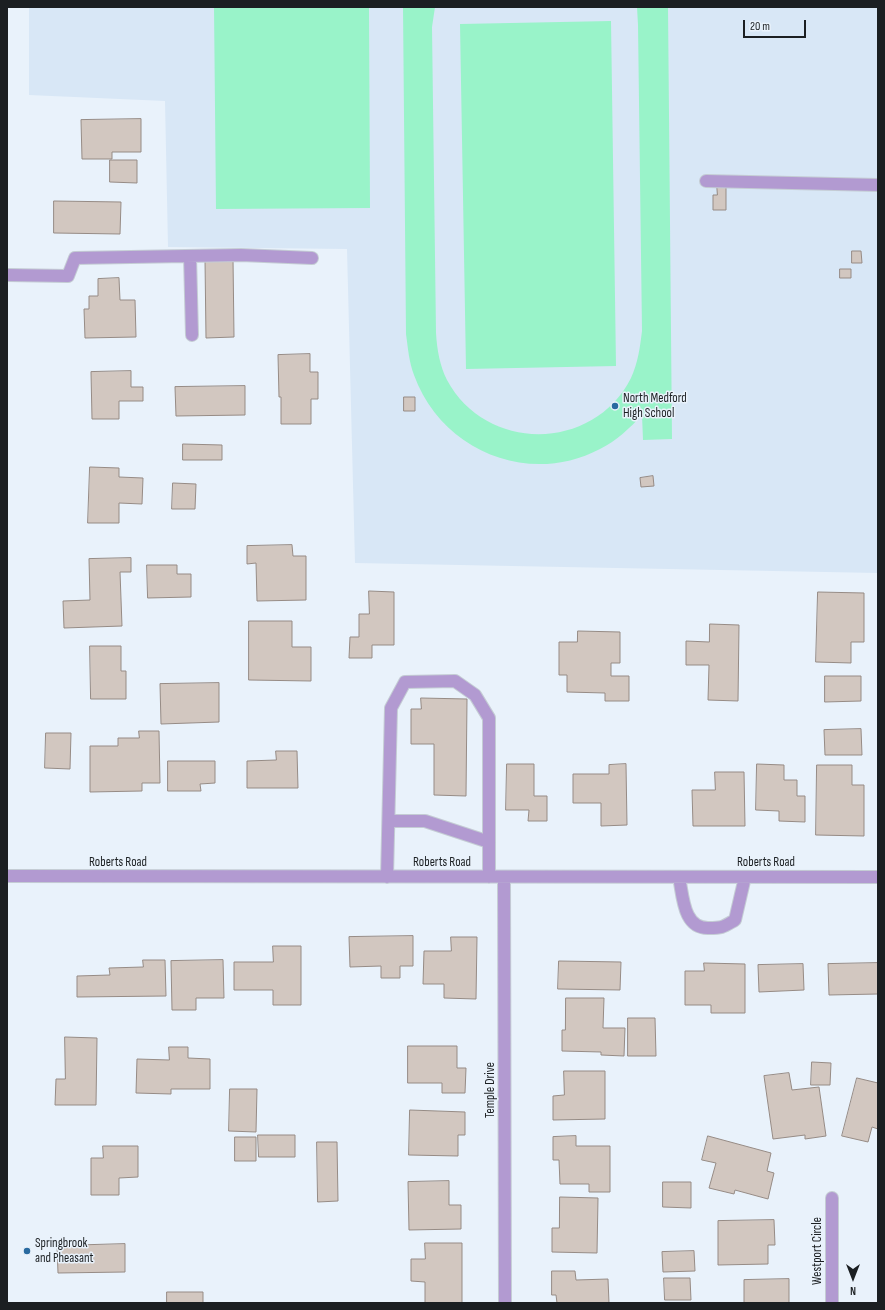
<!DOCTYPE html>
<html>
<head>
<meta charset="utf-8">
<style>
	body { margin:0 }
	#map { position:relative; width:885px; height:1310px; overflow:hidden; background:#e9f2fb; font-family:"Sofia Sans Condensed",sans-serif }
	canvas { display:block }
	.frame { position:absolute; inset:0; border:8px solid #1b1f22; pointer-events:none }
	.north { position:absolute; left:833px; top:1258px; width:40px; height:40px; -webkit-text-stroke:3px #e9f2fb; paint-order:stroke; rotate:180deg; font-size:11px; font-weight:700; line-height:16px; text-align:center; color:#1b1f22 }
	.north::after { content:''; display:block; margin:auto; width:14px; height:18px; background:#1b1f22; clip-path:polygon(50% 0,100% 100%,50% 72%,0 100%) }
	.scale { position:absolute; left:743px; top:20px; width:63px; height:18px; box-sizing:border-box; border:2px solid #1b1f22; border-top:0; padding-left:5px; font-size:12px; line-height:14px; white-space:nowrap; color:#1b1f22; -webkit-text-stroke:3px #e9f2fb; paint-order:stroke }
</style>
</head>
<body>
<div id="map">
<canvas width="885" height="1310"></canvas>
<div class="frame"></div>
<div class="north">N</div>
<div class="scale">20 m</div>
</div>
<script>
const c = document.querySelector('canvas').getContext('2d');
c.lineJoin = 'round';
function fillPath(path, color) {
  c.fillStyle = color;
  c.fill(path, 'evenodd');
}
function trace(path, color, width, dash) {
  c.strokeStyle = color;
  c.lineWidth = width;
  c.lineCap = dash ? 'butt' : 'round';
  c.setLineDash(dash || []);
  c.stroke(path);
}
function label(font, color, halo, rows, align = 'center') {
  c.font = font + ' "Sofia Sans Condensed",sans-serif';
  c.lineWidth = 3;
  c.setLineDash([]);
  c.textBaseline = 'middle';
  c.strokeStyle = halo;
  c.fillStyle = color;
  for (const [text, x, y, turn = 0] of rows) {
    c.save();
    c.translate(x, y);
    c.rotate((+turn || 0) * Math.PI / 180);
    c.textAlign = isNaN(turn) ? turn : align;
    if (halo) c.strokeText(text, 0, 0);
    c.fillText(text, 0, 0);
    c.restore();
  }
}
fillPath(new Path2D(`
	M 29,7 L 878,7 L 878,573 L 355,563 L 347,249 L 168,247 L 165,101 L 29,95 Z`), '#d8e7f6');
fillPath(new Path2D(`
	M 214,7 L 369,7 L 370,208 L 216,209 Z
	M 403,7 L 435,7 L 432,27 L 436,333 C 437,350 440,366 447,380 C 486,453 594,452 631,378 C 638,363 640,347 642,331 L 638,25 L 637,7 L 668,7 L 672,439 L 643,440 L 642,415 C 630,428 616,441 600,449 C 528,487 441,450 414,375 C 409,362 408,348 406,334 Z
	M 611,21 L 616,366 L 466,369 L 460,24 Z`), '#99f3c9');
const building = new Path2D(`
	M 141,119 L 141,152 L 112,152 L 112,159 L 82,159 L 81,120 Z
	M 110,160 L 137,160 L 137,183 L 110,182 Z
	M 717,184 L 726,184 L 726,210 L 713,210 L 713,195 L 717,195 Z
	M 54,201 L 121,202 L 120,234 L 54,233 Z
	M 852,251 L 861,251 L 862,263 L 852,263 Z
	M 233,258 L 234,337 L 206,338 L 205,259 Z
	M 840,269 L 851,269 L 851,278 L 840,278 Z
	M 119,278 L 120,300 L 135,300 L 136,337 L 85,338 L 84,309 L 89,309 L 89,296 L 98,296 L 98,279 Z
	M 310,354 L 310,372 L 318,372 L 318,399 L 311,399 L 311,424 L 281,424 L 281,397 L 279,397 L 278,355 Z
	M 131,371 L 131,387 L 143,387 L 143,401 L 119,401 L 119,419 L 92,419 L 91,372 Z
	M 245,386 L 245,415 L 176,416 L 175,387 Z
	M 404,397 L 415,397 L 415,411 L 404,411 Z
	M 183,444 L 222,445 L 222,460 L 183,460 Z
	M 90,467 L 119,468 L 119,477 L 143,478 L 142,504 L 119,503 L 119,523 L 88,523 Z
	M 653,476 L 654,486 L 641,487 L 640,478 Z
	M 173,483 L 196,484 L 195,509 L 172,509 Z
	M 292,545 L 293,556 L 306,556 L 306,600 L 257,601 L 256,563 L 247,564 L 247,546 Z
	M 131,558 L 131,572 L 120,572 L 122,626 L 64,628 L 63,601 L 90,600 L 89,559 Z
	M 147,565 L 177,565 L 177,574 L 191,574 L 191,597 L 148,598 Z
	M 369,591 L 394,592 L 394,645 L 372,645 L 372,658 L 349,658 L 350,637 L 359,637 L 359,614 L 369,614 Z
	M 818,592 L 864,593 L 864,642 L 851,642 L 851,663 L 816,662 Z
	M 249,621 L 292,621 L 292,647 L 311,647 L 311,681 L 249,680 Z
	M 710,624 L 739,625 L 738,701 L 708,700 L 709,665 L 686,665 L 686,641 L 709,642 Z
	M 578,631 L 620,632 L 620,663 L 611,663 L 611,676 L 629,676 L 629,701 L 605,701 L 605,693 L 567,692 L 567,675 L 559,675 L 559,642 L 577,642 Z
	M 90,646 L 121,646 L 121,671 L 126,671 L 126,699 L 91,699 Z
	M 825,676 L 861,676 L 861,701 L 825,702 Z
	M 219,683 L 219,722 L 161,724 L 160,684 Z
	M 421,698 L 467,699 L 466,796 L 434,795 L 434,744 L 411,744 L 411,709 L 421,709 Z
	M 861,729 L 862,755 L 825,755 L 824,730 Z
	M 139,731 L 159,731 L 160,783 L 142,783 L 142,791 L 90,792 L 90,746 L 118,746 L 118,738 L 139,738 Z
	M 46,733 L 71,733 L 70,769 L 45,768 Z
	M 276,751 L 297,751 L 298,788 L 247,788 L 247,761 L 276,760 Z
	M 168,761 L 215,761 L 215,783 L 200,784 L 201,791 L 168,791 Z
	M 507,764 L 534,764 L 534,796 L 547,796 L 547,821 L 528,821 L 529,810 L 506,810 Z
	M 626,764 L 627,825 L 601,826 L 601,803 L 573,803 L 573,774 L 609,774 L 609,765 Z
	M 757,764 L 784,765 L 784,780 L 797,780 L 797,796 L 805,796 L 805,822 L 779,821 L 779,811 L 756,810 Z
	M 817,765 L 852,765 L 852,785 L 864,785 L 864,836 L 816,835 Z
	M 715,772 L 744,772 L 745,826 L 693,826 L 692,790 L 715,790 Z
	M 413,936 L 413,966 L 400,966 L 400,978 L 381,978 L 381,966 L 350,967 L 349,937 Z
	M 451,937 L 477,937 L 476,999 L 444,998 L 444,984 L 423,984 L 424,951 L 451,951 Z
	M 273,946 L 301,946 L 301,1005 L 273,1005 L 273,990 L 234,990 L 234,962 L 273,962 Z
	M 143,960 L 165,960 L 166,996 L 77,997 L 77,976 L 110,975 L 109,968 L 143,967 Z
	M 223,960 L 224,998 L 196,998 L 196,1010 L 172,1010 L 171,961 Z
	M 559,961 L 621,962 L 620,990 L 558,989 Z
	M 704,963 L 745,964 L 745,1013 L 711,1013 L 711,1005 L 685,1005 L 685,971 L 704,971 Z
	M 878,963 L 878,994 L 829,995 L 828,964 Z
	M 803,964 L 804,990 L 759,992 L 758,965 Z
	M 566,998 L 604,998 L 603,1028 L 625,1028 L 624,1056 L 601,1055 L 601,1052 L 562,1051 L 562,1030 L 565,1030 Z
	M 628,1018 L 655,1018 L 656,1056 L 628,1056 Z
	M 65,1037 L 97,1038 L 96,1105 L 55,1105 L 56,1079 L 65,1079 Z
	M 408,1046 L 457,1046 L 457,1068 L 466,1068 L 465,1093 L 442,1093 L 442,1083 L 408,1083 Z
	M 169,1047 L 188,1047 L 188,1058 L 210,1059 L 210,1089 L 171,1089 L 171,1094 L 136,1093 L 137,1059 L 169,1060 Z
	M 812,1062 L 831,1063 L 830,1085 L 811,1085 Z
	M 564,1071 L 605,1071 L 605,1119 L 553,1120 L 553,1096 L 564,1095 Z
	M 789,1073 L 792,1090 L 819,1087 L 826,1136 L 805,1139 L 805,1135 L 773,1139 L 764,1076 Z
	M 857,1078 L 878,1083 L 878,1129 L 872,1127 L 868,1142 L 842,1136 Z
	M 230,1089 L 257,1089 L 256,1132 L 229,1131 Z
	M 410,1110 L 465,1112 L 465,1135 L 458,1135 L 458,1156 L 409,1155 Z
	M 258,1135 L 295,1135 L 295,1157 L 259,1157 Z
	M 576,1136 L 576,1146 L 610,1146 L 610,1192 L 589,1192 L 589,1184 L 560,1184 L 559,1160 L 553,1160 L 553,1137 Z
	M 708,1136 L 771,1153 L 767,1171 L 774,1173 L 768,1199 L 735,1190 L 734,1194 L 709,1188 L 716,1163 L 702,1160 Z
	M 235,1137 L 256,1137 L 256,1161 L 235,1161 Z
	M 317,1142 L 337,1142 L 338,1201 L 318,1202 Z
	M 103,1146 L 138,1146 L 138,1177 L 119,1178 L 119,1195 L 91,1195 L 91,1158 L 103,1158 Z
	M 449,1181 L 449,1205 L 461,1205 L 461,1229 L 409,1230 L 408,1182 Z
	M 663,1182 L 691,1182 L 691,1208 L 663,1207 Z
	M 560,1197 L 598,1198 L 597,1253 L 552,1252 L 552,1228 L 559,1228 Z
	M 774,1220 L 775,1245 L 768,1245 L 768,1264 L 718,1265 L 718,1221 Z
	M 425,1243 L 462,1243 L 462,1303 L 425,1303 L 425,1282 L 411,1281 L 411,1259 L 425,1259 Z
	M 125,1244 L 125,1272 L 58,1273 L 57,1246 Z
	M 694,1251 L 695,1271 L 663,1272 L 662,1252 Z
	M 552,1271 L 575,1271 L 576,1280 L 608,1279 L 609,1303 L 557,1303 L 556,1295 L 552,1295 Z
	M 664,1278 L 690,1278 L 691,1300 L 665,1300 Z
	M 789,1279 L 789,1303 L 744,1303 L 744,1280 Z
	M 167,1292 L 203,1292 L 203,1303 L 167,1303 Z`);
fillPath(building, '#d2c7c0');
trace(building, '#968b85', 1);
const minor = new Path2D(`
	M 706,181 L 878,185
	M 190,256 L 192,335
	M 7,275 L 68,276 L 75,258 L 241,255 L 312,258
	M 389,821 L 425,821 L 489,842
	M 7,876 L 878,877
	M 387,877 L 391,708 L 405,682 L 455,681 L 475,695 L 489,718 L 489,877
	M 504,877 L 505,1303
	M 679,877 C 683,896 683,929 709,928 C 723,928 723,927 735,920 L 745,877
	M 832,1198 L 832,1303`);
trace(minor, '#c4ccd4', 14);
trace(minor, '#b29ad1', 12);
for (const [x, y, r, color] of [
	[615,406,4,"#296aa0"],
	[27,1251,4,"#296aa0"]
]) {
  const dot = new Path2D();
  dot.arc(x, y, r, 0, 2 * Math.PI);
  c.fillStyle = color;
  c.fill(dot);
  trace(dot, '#e9f2fb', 1.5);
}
label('13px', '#1b1f22', '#e9f2fb', [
	["North Medford",623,399],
	["High School",623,414],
	["Springbrook",35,1244],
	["and Pheasant",35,1259]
], 'left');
label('13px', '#1b1f22', '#e9f2fb', [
	["Roberts Road",118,863],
	["Roberts Road",442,863],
	["Roberts Road",766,863],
	["Temple Drive",491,1090,-90],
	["Westport Circle",818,1251,-90]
]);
</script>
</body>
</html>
